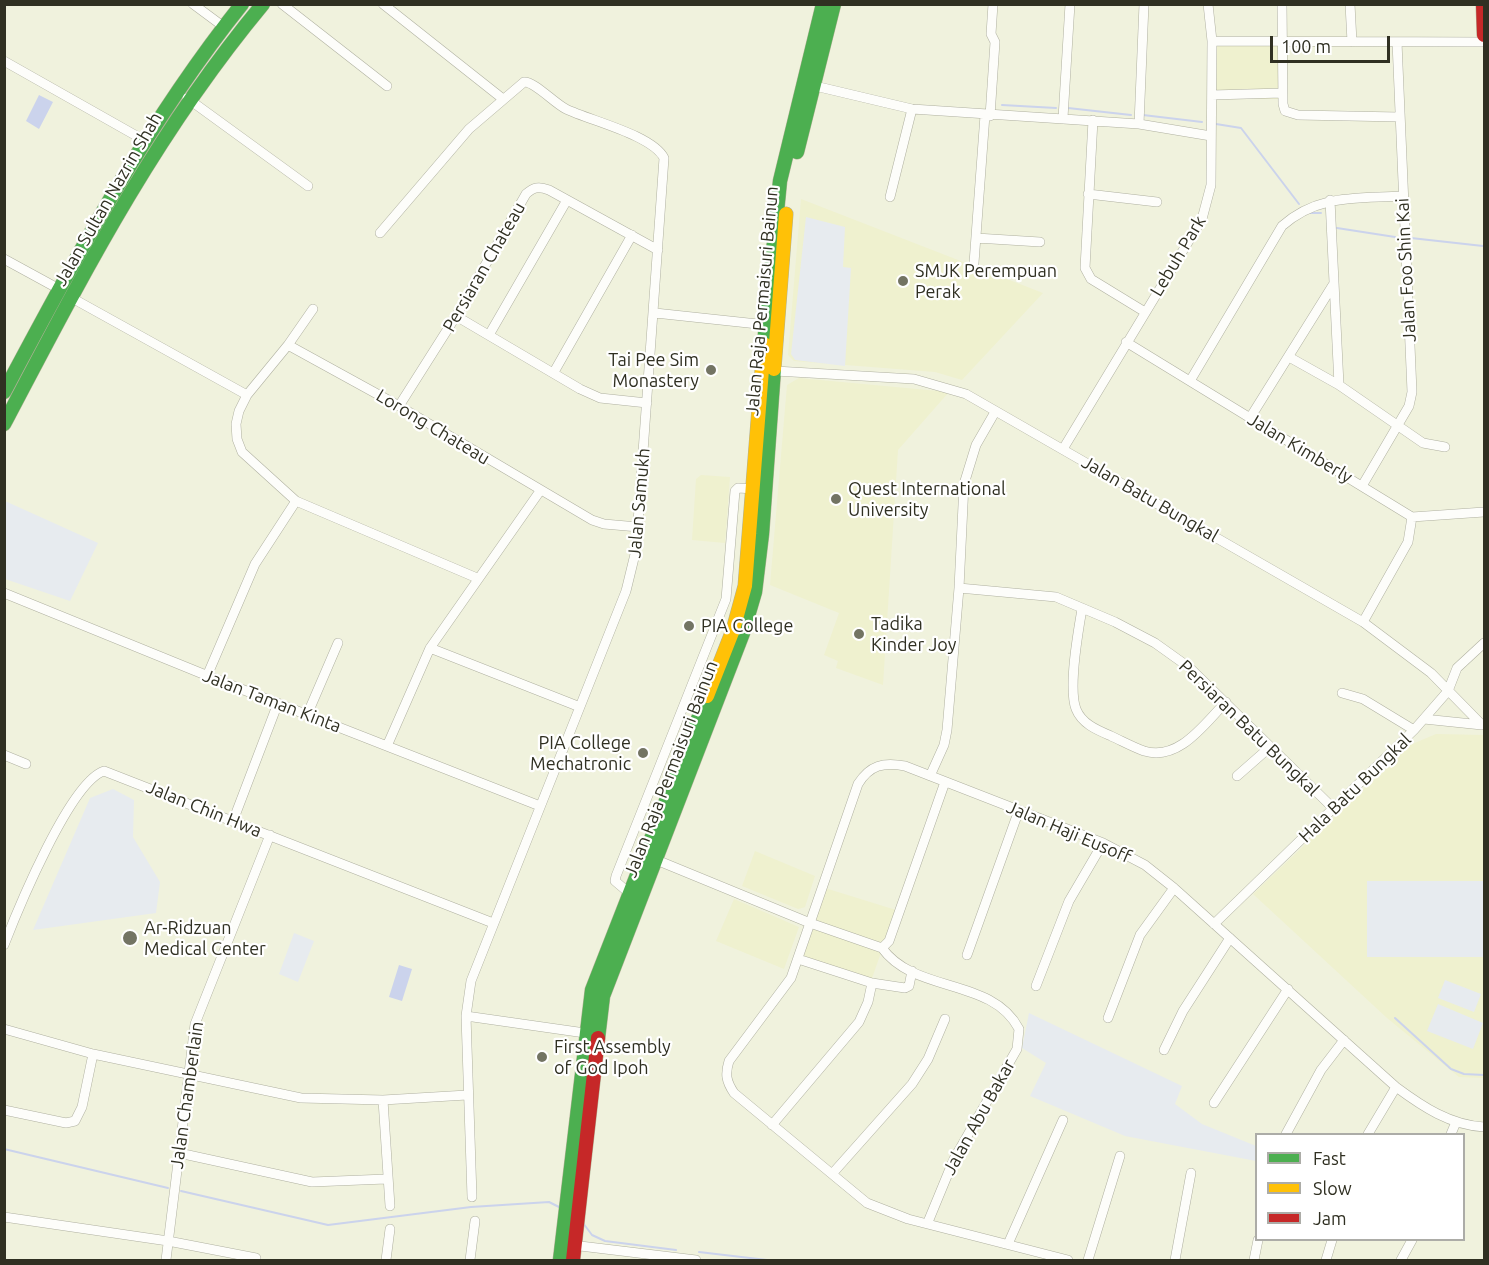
<!DOCTYPE html>
<html>
<head>
<meta charset="utf-8">
<style>
	body { margin:0 }
	#map { position:relative; width:1489px; height:1265px; overflow:hidden; background:#f0f2dd; font-family:Ubuntu,sans-serif }
	canvas { display:block }
	.frame { position:absolute; inset:0; border:6px solid #303022; pointer-events:none }
	.legend { position:absolute; left:1255px; top:1133px; width:210px; height:108px; box-sizing:border-box; background:#fff; border:2px solid #acaca7; margin:0; padding:8px 10px; list-style:none; font-size:18px; color:#303022 }
	.legend li { display:flex; align-items:center; gap:12px; height:30px }
	.legend b { width:30px; border:2px solid #acaca7 }
	.scale { position:absolute; left:1270px; top:36px; width:120px; height:27px; box-sizing:border-box; border:3px solid #303022; border-top:0; padding-left:8px; font-size:18px; line-height:21px; white-space:nowrap; color:#303022; -webkit-text-stroke:4px #fff; paint-order:stroke }
</style>
</head>
<body>
<div id="map">
<canvas width="1489" height="1265"></canvas>
<div class="frame"></div>
<ul class="legend">
<li><b style="height:8px;background:#4caf50"></b>Fast</li>
<li><b style="height:8px;background:#ffc107"></b>Slow</li>
<li><b style="height:8px;background:#c62828"></b>Jam</li>
</ul>
<div class="scale">100 m</div>
</div>
<script>
const c = document.querySelector('canvas').getContext('2d');
c.lineJoin = 'round';
function fillPath(path, color) {
  c.fillStyle = color;
  c.fill(path, 'evenodd');
}
function trace(path, color, width, dash) {
  c.strokeStyle = color;
  c.lineWidth = width;
  c.lineCap = dash ? 'butt' : 'round';
  c.setLineDash(dash || []);
  c.stroke(path);
}
function label(font, color, halo, rows, align = 'center') {
  c.font = font + ' Ubuntu,sans-serif';
  c.lineWidth = 4.5;
  c.setLineDash([]);
  c.textBaseline = 'middle';
  c.strokeStyle = halo;
  c.fillStyle = color;
  for (const [text, x, y, turn = 0] of rows) {
    c.save();
    c.translate(x, y);
    c.rotate((+turn || 0) * Math.PI / 180);
    c.textAlign = isNaN(turn) ? turn : align;
    if (halo) c.strokeText(text, 0, 0);
    c.fillText(text, 0, 0);
    c.restore();
  }
}
fillPath(new Path2D(`
	M 1216,45 L 1278,45 L 1278,99 L 1216,99 Z
	M 801,199 L 1043,293 L 962,380 L 935,372 L 794,361 L 788,355 Z
	M 799,378 L 949,392 L 898,450 L 883,685 L 836,668 L 838,661 L 824,655 L 839,613 L 770,585 L 787,385 Z
	M 701,475 L 730,477 L 725,543 L 692,540 L 696,479 Z
	M 1436,734 L 1484,735 L 1484,1078 L 1459,1077 L 1387,1018 L 1253,894 L 1410,745 Z
	M 755,851 L 815,876 L 805,907 L 798,909 L 742,886 Z
	M 825,888 L 896,910 L 871,981 L 799,959 Z
	M 734,899 L 799,927 L 784,969 L 716,941 Z`), '#eff1cf');
fillPath(new Path2D(`
	M 806,217 L 845,227 L 843,267 L 851,268 L 845,366 L 795,360 L 791,354 Z
	M 5,501 L 98,543 L 70,601 L 5,579 Z
	M 113,789 L 134,800 L 133,837 L 160,882 L 156,913 L 33,930 L 90,798 Z
	M 1367,881 L 1484,881 L 1484,957 L 1367,957 Z
	M 294,933 L 314,941 L 298,982 L 279,974 Z
	M 1445,980 L 1481,994 L 1474,1012 L 1438,998 Z
	M 1438,1004 L 1483,1023 L 1473,1049 L 1427,1031 Z
	M 1029,1013 L 1182,1086 L 1175,1104 L 1202,1124 L 1256,1146 L 1256,1161 L 1125,1136 L 1030,1096 L 1046,1063 L 1022,1048 Z`), '#e7ebef');
fillPath(new Path2D(`
	M 39,95 L 53,102 L 39,129 L 26,121 Z
	M 399,965 L 412,969 L 402,1001 L 389,997 Z`), '#cbd3ec');
trace(new Path2D(`
	M 1002,105 L 1056,108
	M 1068,108 L 1131,115
	M 1143,115 L 1202,122
	M 1216,124 L 1241,128 L 1299,204
	M 1308,213 L 1321,213
	M 1337,228 L 1395,237
	M 1411,238 L 1483,246
	M 1395,1018 L 1451,1069 L 1464,1074 L 1484,1075
	M 4,1149 L 168,1188
	M 181,1191 L 328,1225 L 471,1207 L 549,1202 L 559,1207
	M 583,1223 L 592,1235 L 605,1241 L 676,1250
	M 699,1252 L 767,1260`), '#cbd3ec', 2);
const street = new Path2D(`
	M 193,4 L 224,27
	M 282,4 L 387,86
	M 383,4 L 503,99
	M 1282,4 L 1283,104 L 1285,111 L 1298,115 L 1399,117
	M 1350,4 L 1352,42
	M 1212,41 L 1484,42
	M 4,61 L 142,139
	M 815,86 L 912,109 L 1139,124 L 1211,136
	M 1212,95 L 1282,93
	M 187,98 L 308,186
	M 990,116 L 995,42 L 991,34 L 993,4
	M 1063,118 L 1070,4
	M 1093,120 L 1085,268 L 1091,279 L 1145,312
	M 1139,124 L 1144,4
	M 1088,194 L 1157,202
	M 890,197 L 912,109
	M 1330,200 L 1339,385
	M 380,233 L 469,129 L 524,82 C 534,81 554,103 566,109 C 591,121 652,135 664,158 L 636,550 L 626,591 L 471,981 L 466,1016 L 472,1197
	M 976,238 L 1040,242
	M 4,259 L 59,289
	M 974,263 L 985,115
	M 72,298 L 247,395
	M 655,313 L 767,325
	M 456,316 L 580,389 L 600,398 L 647,403
	M 489,335 L 567,200
	M 1126,342 L 1412,517 L 1484,512
	M 288,345 L 313,309
	M 1289,357 L 1339,385 L 1423,443 L 1445,447
	M 775,371 L 914,379 L 966,394 L 1363,622 L 1431,673 L 1482,725
	M 554,372 L 632,235
	M 1190,381 L 1282,226 C 1318,194 1356,199 1402,196
	M 399,406 L 456,316 L 526,194 C 534,187 539,186 549,190 L 658,250
	M 1250,418 L 1333,285
	M 1063,449 L 1202,219 L 1211,185 L 1212,41 L 1208,4
	M 1362,486 L 1409,406 L 1412,392 L 1397,42
	M 477,578 L 296,501 L 242,452 L 237,439 L 236,424 L 239,411 L 247,395 L 288,345 L 399,406 L 592,520 L 604,524 L 638,527
	M 959,588 L 1056,597 L 1115,622 L 1155,643 L 1190,668 L 1334,809
	M 4,593 L 208,676 L 540,806
	M 1082,609 C 1078,632 1068,688 1076,709 C 1082,724 1097,730 1111,736 C 1122,741 1133,747 1144,751 C 1179,762 1205,723 1226,702
	M 1363,622 L 1408,542 L 1412,517
	M 430,648 L 580,707
	M 207,676 L 255,564 L 296,501
	M 1342,693 L 1363,699 L 1414,730
	M 307,715 L 338,643
	M 1424,719 L 1482,725
	M 387,746 L 430,648 L 540,491
	M 4,755 L 26,764
	M 930,776 L 944,745 L 947,730 L 959,588 L 964,484 L 976,445 L 995,412
	M 1237,776 L 1270,747
	M 233,821 L 278,703
	M 654,859 L 810,923 L 882,948 L 889,941 L 945,782
	M 628,892 L 615,881 L 616,876 L 726,599 L 735,491 L 738,488 L 754,489
	M 1214,924 L 1414,730 L 1448,691 L 1457,668 L 1484,643
	M 4,945 C 18,909 70,782 104,771 L 493,923
	M 882,948 C 915,994 992,977 1019,1029 L 1017,1049 L 954,1159 L 928,1222
	M 967,955 L 1019,810
	M 872,983 L 905,988 L 909,986 L 912,971
	M 1036,986 L 1069,901 L 1103,843
	M 466,1016 L 585,1033
	M 1108,1018 L 1140,935 L 1174,888
	M 4,1029 L 93,1054 L 301,1098 L 383,1100 L 467,1095
	M 1164,1050 L 1183,1011 L 1230,938
	M 383,1100 L 390,1206
	M 1214,1103 L 1288,989
	M 4,1110 L 66,1123 L 75,1121 L 82,1107 L 93,1054
	M 772,1125 L 859,1022 L 868,1002 L 872,983 L 798,959
	M 1286,1134 L 1321,1070 L 1344,1040
	M 1368,1134 L 1396,1087
	M 1451,1134 L 1456,1122
	M 179,1153 L 312,1182 L 386,1179
	M 832,1174 L 912,1084 L 928,1059 L 945,1019
	M 4,1217 L 168,1241 L 256,1258
	M 1008,1244 L 1063,1120
	M 572,1245 L 696,1260
	M 166,1260 L 195,1024 L 270,835
	M 386,1260 L 390,1229
	M 470,1260 L 475,1221
	M 1068,1260 L 908,1219 L 867,1203 L 734,1093 C 726,1081 725,1074 729,1061 L 791,978 L 858,784 C 870,765 883,762 905,766 L 1103,843 L 1145,865 L 1174,888 L 1396,1087 C 1423,1107 1450,1125 1484,1127
	M 1088,1260 L 1120,1156
	M 1175,1260 L 1191,1173
	M 1254,1260 L 1258,1240
	M 1326,1260 L 1332,1240
	M 1401,1260 L 1412,1240`);
const fast = new Path2D(`
	M 797,152 L 834,4
	M 764,344 L 780,181 L 823,4
	M 4,392 C 76,257 146,124 242,4
	M 4,424 C 83,274 154,135 263,4
	M 598,1038 L 603,996 L 743,633 L 755,592 L 762,534 L 774,369
	M 560,1260 L 592,990 L 707,696`);
const slow = new Path2D(`
	M 774,369 L 786,214
	M 707,696 L 733,630 L 745,586 L 764,344`);
const jam = new Path2D(`
	M 1483,4 L 1484,35
	M 573,1260 L 598,1038`);
trace(street, '#afb0a0', 10);
trace(fast, '#b0b196', 15);
trace(slow, '#b0b196', 15);
trace(jam, '#b0b196', 15);
trace(street, '#fdfdfa', 9);
trace(fast, '#4caf50', 14);
trace(slow, '#ffc107', 14);
trace(jam, '#c62828', 14);
for (const [x, y, r, color] of [
	[903,281,6,"#737463"],
	[711,370,6,"#737463"],
	[836,499,6,"#737463"],
	[689,626,6,"#737463"],
	[859,634,6,"#737463"],
	[643,753,6,"#737463"],
	[130,938,8,"#737463"],
	[542,1057,6,"#737463"]
]) {
  const dot = new Path2D();
  dot.arc(x, y, r, 0, 2 * Math.PI);
  c.fillStyle = color;
  c.fill(dot);
  trace(dot, '#fff', 2);
}
label('18px', '#303022', '#fff', [
	["Jalan Sultan Nazrin Shah",108,199,-60],
	["Lebuh Park",1178,256,-59],
	["Persiaran Chateau",484,267,-60],
	["Jalan Foo Shin Kai",1406,270,-93],
	["Jalan Raja Permaisuri Bainun",762,301,-85],
	["Lorong Chateau",433,427,31],
	["Jalan Kimberly",1300,448,31],
	["Jalan Batu Bungkal",1150,499,30],
	["Jalan Samukh",639,503,-85],
	["Jalan Taman Kinta",272,701,21],
	["Persiaran Batu Bungkal",1249,728,44],
	["Jalan Raja Permaisuri Bainun",671,769,-69],
	["Hala Batu Bungkal",1355,788,-44],
	["Jalan Chin Hwa",204,809,22],
	["Jalan Haji Eusoff",1069,832,23],
	["Jalan Chamberlain",187,1095,-82],
	["Jalan Abu Bakar",979,1117,-61]
]);
label('18px', '#303022', '#fff', [
	["SMJK Perempuan",915,271],
	["Perak",915,292],
	["Tai Pee Sim",699,360,"right"],
	["Monastery",699,381,"right"],
	["Quest International",848,489],
	["University",848,510],
	["Tadika",871,624],
	["Kinder Joy",871,645],
	["PIA College",701,626],
	["PIA College",631,743,"right"],
	["Mechatronic",631,764,"right"],
	["Ar-Ridzuan",144,928],
	["Medical Center",144,949],
	["First Assembly",554,1047],
	["of God Ipoh",554,1068]
], 'left');
</script>
</body>
</html>
